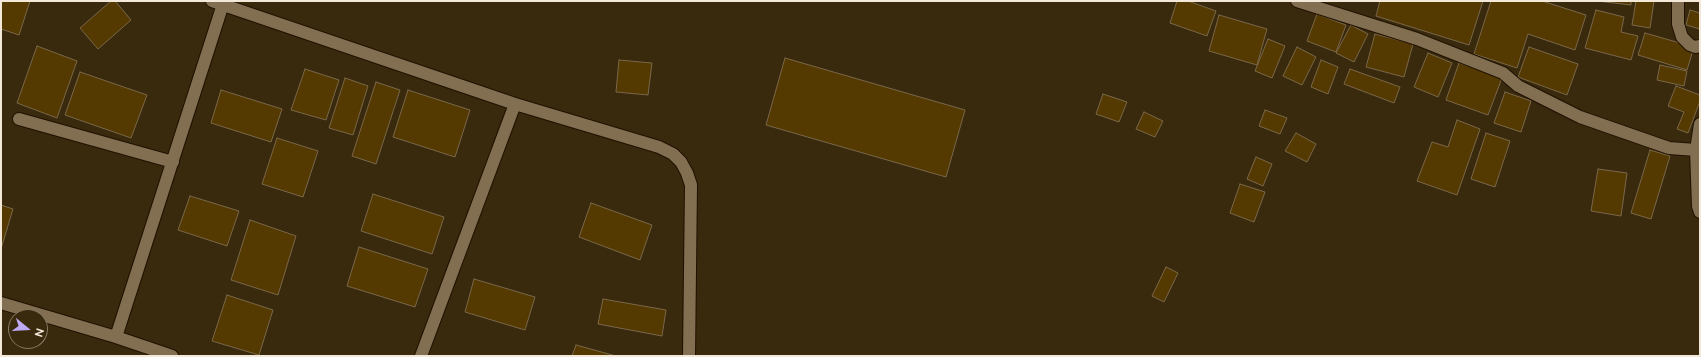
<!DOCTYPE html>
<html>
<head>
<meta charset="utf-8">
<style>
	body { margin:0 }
	#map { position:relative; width:1701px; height:357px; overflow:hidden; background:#39290d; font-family:Raleway,sans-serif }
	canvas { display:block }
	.frame { position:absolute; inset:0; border:2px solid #f4e9d9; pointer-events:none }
	.north { position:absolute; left:8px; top:309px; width:40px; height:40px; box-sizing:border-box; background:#39290d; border:1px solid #84765f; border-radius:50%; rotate:108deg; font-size:11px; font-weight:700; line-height:16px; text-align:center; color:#f4e9d9 }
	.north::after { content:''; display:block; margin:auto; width:14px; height:18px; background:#bfa8f4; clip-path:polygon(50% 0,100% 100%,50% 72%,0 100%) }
</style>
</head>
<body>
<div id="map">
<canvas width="1701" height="357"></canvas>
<div class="frame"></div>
<div class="north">N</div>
</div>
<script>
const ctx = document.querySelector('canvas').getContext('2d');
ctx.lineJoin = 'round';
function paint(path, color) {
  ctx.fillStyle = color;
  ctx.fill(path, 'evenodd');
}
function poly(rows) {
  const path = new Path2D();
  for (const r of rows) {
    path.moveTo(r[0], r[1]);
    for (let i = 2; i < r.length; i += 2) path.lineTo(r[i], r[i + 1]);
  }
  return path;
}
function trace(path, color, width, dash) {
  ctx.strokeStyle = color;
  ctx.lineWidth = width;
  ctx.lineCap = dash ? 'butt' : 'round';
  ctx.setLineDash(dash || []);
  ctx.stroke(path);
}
const building = poly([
	[1,1,30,1,19,35,1,29,1,1],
	[111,1,115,1,131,20,98,49,80,28,111,1],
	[1177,1,1188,1,1216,11,1207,36,1170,23,1177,1],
	[1380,1,1483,1,1469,45,1376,16,1380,1],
	[1491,1,1542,1,1586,15,1575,50,1528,34,1517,68,1474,54,1491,1],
	[1597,1,1631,1,1631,5,1597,1],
	[1636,1,1654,1,1650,28,1632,25,1636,1],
	[1596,10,1624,17,1621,32,1638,36,1631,60,1585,48,1596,10],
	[1690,10,1700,13,1700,29,1686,25,1690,10],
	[1317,14,1346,25,1336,52,1307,41,1317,14],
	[1219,15,1267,29,1257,65,1209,51,1219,15],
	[1351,25,1368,34,1354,62,1336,53,1351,25],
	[1645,33,1694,47,1687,70,1638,55,1645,33],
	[1375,34,1413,44,1404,77,1366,67,1375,34],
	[1268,39,1285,46,1272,78,1255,71,1268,39],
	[37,46,77,61,57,118,17,103,37,46],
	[1297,47,1316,57,1302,85,1283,76,1297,47],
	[1529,47,1578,64,1567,95,1518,77,1529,47],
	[1428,53,1452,63,1438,97,1414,87,1428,53],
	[785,58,965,110,946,177,766,125,785,58],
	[619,60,652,63,648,95,616,92,619,60],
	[1321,60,1338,67,1328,94,1311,87,1321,60],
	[1459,63,1502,78,1488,115,1446,100,1459,63],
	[1660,65,1687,71,1684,86,1657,80,1660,65],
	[305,69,339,80,326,120,291,110,305,69],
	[1350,69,1400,87,1394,103,1344,84,1350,69],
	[80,72,147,95,131,138,65,115,80,72],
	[345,78,368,86,353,135,329,128,345,78],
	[376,82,400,90,376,164,352,156,376,82],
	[1676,86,1700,95,1700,101,1688,133,1677,129,1684,112,1668,106,1676,86],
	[221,90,282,109,271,142,211,123,221,90],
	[408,90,470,110,455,157,393,137,408,90],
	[1505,92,1531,101,1521,132,1494,123,1505,92],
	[1103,94,1127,102,1119,122,1096,114,1103,94],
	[1265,110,1287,118,1280,134,1259,126,1265,110],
	[1144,112,1163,121,1155,137,1136,129,1144,112],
	[1457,120,1480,129,1457,195,1417,181,1432,142,1448,147,1457,120],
	[1296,133,1316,144,1307,162,1285,151,1296,133],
	[1486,133,1510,141,1495,187,1471,179,1486,133],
	[277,138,318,151,303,197,262,184,277,138],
	[1650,150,1670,156,1651,219,1631,213,1650,150],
	[1256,157,1272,164,1263,186,1247,179,1256,157],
	[1598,169,1627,173,1621,216,1591,211,1598,169],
	[1240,184,1265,192,1254,222,1230,213,1240,184],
	[373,194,444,217,432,254,361,231,373,194],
	[190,196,239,211,227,246,178,230,190,196],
	[591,203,652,225,640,260,579,237,591,203],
	[1,205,13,209,1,249,1,205],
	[250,220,296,236,278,295,231,280,250,220],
	[359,247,428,269,415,307,347,286,359,247],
	[1166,267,1178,273,1164,302,1152,296,1166,267],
	[474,279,535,297,525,330,465,312,474,279],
	[227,295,273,310,259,355,212,341,227,295],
	[603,299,666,310,662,336,598,324,603,299],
	[576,345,616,356,572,356,576,345]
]);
const minor = poly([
	[212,1,515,104,659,147,673,154,681,162,687,173,691,185,689,356],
	[1297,1,1417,39,1503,73,1518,86,1580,117,1669,148,1696,150],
	[1678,1,1678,24,1682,37,1690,45,1695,47,1700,46],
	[19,119,173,162],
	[1700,124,1696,150,1698,206,1700,212],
	[1,303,116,337,172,356],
	[116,337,224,1],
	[421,356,515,104]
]);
paint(building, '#543900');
trace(building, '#7a684b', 1);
trace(minor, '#201100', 14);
trace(minor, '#826f52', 12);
</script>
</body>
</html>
